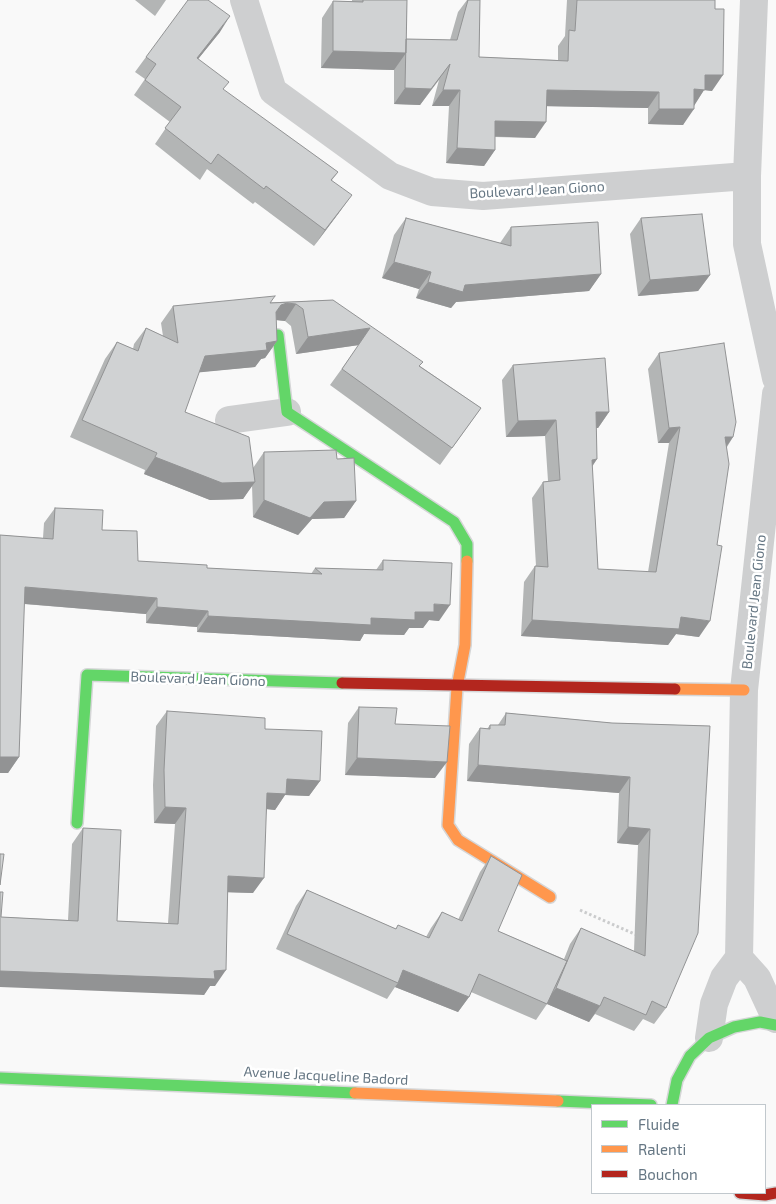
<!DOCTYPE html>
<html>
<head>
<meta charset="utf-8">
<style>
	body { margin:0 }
	#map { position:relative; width:776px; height:1204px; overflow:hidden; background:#f9f9f9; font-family:"Exo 2",sans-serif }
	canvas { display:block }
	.legend { position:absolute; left:591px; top:1104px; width:175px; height:90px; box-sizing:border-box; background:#fff; border:1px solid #c1c8cd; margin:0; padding:6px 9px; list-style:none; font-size:15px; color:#657683 }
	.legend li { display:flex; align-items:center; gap:10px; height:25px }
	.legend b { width:25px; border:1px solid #c1c8cd }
</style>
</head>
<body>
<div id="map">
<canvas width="776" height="1204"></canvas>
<ul class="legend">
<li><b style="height:6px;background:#63d668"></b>Fluide</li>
<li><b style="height:6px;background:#ff974d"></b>Ralenti</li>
<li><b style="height:6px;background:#b3261e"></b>Bouchon</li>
</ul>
</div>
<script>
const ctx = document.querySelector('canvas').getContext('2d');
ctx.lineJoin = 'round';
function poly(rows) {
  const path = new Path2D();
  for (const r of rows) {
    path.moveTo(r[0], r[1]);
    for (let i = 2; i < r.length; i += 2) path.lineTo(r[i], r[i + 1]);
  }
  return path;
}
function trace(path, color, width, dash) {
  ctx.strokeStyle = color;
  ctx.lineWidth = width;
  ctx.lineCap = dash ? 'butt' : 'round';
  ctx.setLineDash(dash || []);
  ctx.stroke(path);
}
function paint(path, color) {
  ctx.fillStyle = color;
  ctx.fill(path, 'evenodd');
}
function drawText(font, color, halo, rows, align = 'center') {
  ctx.font = font + ' "Exo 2",sans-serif';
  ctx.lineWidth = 5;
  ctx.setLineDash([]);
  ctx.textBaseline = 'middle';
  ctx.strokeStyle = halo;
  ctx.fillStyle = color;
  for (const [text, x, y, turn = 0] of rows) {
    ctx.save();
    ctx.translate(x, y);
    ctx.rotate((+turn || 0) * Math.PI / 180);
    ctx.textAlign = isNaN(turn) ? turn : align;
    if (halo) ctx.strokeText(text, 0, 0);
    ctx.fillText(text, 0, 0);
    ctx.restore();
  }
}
const path = poly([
	[580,910,639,936]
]);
const street = poly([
	[244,0,273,91,390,176,432,192,483,196,747,176],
	[754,0,747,176,747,244,776,378],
	[229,420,287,412],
	[739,958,757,978,776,1019],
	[709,1038,714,1004,724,978,739,958,744,690,776,394]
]);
const fast = poly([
	[278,335,287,412,454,522,467,544,467,561],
	[77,823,87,675,342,683],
	[0,1078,355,1093],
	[558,1101,651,1105],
	[672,1105,677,1080,690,1056,709,1038,734,1027,760,1022,776,1025]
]);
const slow = poly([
	[467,561,465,645,457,687,448,825,458,840,550,897],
	[675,689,744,690],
	[355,1093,558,1101]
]);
const jam = poly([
	[342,683,675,689],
	[740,1193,765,1195,776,1193]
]);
const wall = poly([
	[135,0,166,0,155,16],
	[352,0,407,0,406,39,450,40,458,12,467,0,480,0,479,57,558,60,558,46,565,36,567,0,715,0,712,91,704,90,694,105,683,125,648,124,648,108,547,106,535,138,495,137,495,150,484,166,446,163,449,106,432,106,439,80,420,105,394,104,394,70,321,68,322,18,333,1,352,1],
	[220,32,198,59,223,90,338,172,332,180,341,210,314,246,255,202,253,204,207,169,200,180,155,144,170,122,134,95,145,79,135,72,146,57],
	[406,218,500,243,511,227,601,274,589,291,456,302,451,308,416,298,419,289,382,278,394,235],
	[641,218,710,275,698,291,638,296,630,234],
	[333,300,420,366,481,408,440,465,330,385,359,345,296,354,291,326,285,321,276,320,277,341,265,358,261,359,255,367,199,372,185,412,253,468,264,452,337,459,356,501,344,518,312,519,298,535,253,517,252,485,243,499,210,500,144,474,145,470,70,437,105,359,117,342,133,349,134,344,146,328,163,336,161,323,173,306],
	[659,353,733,437,727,447,699,637,676,634,668,645,521,636,524,582,535,566,536,566,532,498,543,482,548,481,545,436,506,437,502,380,513,365,609,412,598,428,596,428,597,459,592,467,598,569,648,572,669,443,658,443,648,369],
	[55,508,102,530,138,561,207,568,311,574,315,568,376,570,383,560,439,621,429,620,423,628,409,628,404,635,364,634,360,641,197,632,197,627,146,623,146,614,24,604,19,757,8,773,0,773,0,535,43,538,44,523],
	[359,707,395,724,435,778,345,775,348,723],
	[167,711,265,729,320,781,309,796,285,795,275,810,267,809,253,893,228,892,215,986,210,986,204,995,1,917,68,920,72,844,83,828,117,921,168,923,175,824,154,823,153,785,156,726],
	[506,713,612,723,710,726,666,1008,654,1024,643,1019,634,1031,595,1014,589,1022,547,1004,536,1020,471,992,469,997,458,1012,395,987,387,999,276,949,296,906,307,890,396,929,398,925,426,937,431,928,442,912,458,920,480,872,491,856,498,931,564,959,570,944,581,928,634,951,638,845,617,843,619,793,467,781,469,744,480,728,487,729,490,725,498,725]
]);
const shadedWall = poly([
	[230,16,220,32,186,74,197,58],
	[333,51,406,53,394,70,321,68],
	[450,64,420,105,394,104,405,88],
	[705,75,723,75,712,91,704,90,694,106,683,105],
	[443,90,460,90,449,106,432,106],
	[547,90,659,92,648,108,536,106],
	[659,109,694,109,683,125,648,124],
	[495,121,546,122,535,138,484,136],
	[457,148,495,150,484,166,446,163],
	[352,195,341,210,314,246,325,230],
	[394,262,431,272,419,289,382,278],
	[601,274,589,291,456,302,451,308,416,298,428,282,465,285],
	[710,275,698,291,638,296,650,280],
	[287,303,296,304,285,321,276,320,276,312,281,305],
	[370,328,359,345,296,354,308,337],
	[277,341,265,358,261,359,255,367,193,373,205,356],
	[596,412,609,412,598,428,585,428],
	[556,420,545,436,506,437,518,421],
	[680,427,669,443,658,443,669,428],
	[725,437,733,437,722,453],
	[155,457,255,482,243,499,210,500,144,474],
	[597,459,586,475,592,460],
	[264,500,324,502,356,501,344,518,312,519,298,535,253,517],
	[25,587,157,598,146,614,14,603],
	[434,604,450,605,439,621,429,620,423,628,409,628,404,635,364,634,360,641,197,632,208,616,371,618,415,612],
	[157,607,208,611,197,627,146,623],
	[681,617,710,621,699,637,676,634,668,645,521,636,532,620],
	[0,757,19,757,8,773,0,773],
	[357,758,447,762,435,778,345,775],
	[478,765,630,777,619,793,467,781],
	[287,779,320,781,309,796,285,795,275,810,256,808,267,793],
	[165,807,186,808,175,824,154,823],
	[628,827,650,829,638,845,617,843],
	[228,876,264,878,253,893,217,892],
	[226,970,215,986,210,986,204,995,0,987,0,971],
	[403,970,469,997,458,1012,395,987,398,983],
	[556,988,600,1006,589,1022,547,1004,545,1003]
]);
const building = poly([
	[188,0,208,0,230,16,197,58,229,82,223,89,338,172,331,180,352,195,325,230,266,186,264,189,218,154,211,164,165,128,181,107,145,80,156,64,146,57,188,0],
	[363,0,407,0,406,53,333,51,333,1,363,2,363,0],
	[468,0,480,0,479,57,568,61,569,30,575,31,577,0,715,0,715,9,724,9,723,75,705,75,705,90,694,89,694,109,659,109,659,92,547,90,546,122,495,121,495,150,457,148,460,90,443,90,450,64,431,89,405,88,406,39,457,40,468,0],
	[702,214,710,275,650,280,641,218,702,214],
	[406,218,511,246,511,227,598,222,601,274,465,285,463,292,428,282,431,272,394,262,406,218],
	[275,296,270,303,333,300,423,362,419,366,481,408,452,448,342,369,370,328,308,337,303,309,296,304,287,303,281,305,276,312,277,341,266,343,267,350,205,356,185,412,249,437,255,482,222,483,155,457,157,453,82,420,117,342,138,351,146,328,178,343,173,306,275,296],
	[724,343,736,422,733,437,725,437,729,464,717,545,722,546,710,621,681,617,679,629,532,620,535,566,548,567,543,482,560,480,556,420,518,421,513,365,605,358,609,412,596,412,597,459,592,460,598,569,656,572,680,427,669,428,659,353,724,343],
	[336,450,337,459,354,458,356,501,324,502,310,518,264,500,264,452,336,450],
	[55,508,103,510,102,530,137,531,138,561,207,565,207,568,322,574,315,568,383,570,383,560,452,563,450,605,434,604,434,612,415,612,415,620,371,618,371,625,208,616,208,611,157,607,157,598,25,587,19,757,0,757,0,535,53,539,55,508],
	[359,707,397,708,395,724,450,726,447,762,357,758,359,707],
	[167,711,265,718,265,729,322,731,320,781,287,779,286,794,267,793,264,878,228,876,226,970,214,971,215,979,0,971,0,892,3,892,1,917,78,921,83,828,121,830,117,921,178,924,186,808,165,807,164,770,167,711],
	[506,713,612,723,710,726,698,933,666,1008,652,1001,646,1015,604,997,600,1006,556,988,581,928,645,956,650,829,628,827,630,777,478,765,480,728,490,729,490,725,505,725,506,713],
	[0,854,4,854,0,885,0,854],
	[491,856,522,875,498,931,567,961,547,1004,479,974,469,997,403,970,398,983,287,934,307,890,396,929,398,925,429,938,442,912,462,921,491,856]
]);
const streetNames = [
	["Boulevard Jean Giono",537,190,-3],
	["Boulevard Jean Giono",754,602,-84],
	["Boulevard Jean Giono",198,679,2],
	["Avenue Jacqueline Badord",326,1076,3]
];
trace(fast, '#d5d6d7', 14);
trace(slow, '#d5d6d7', 14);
trace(jam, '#d5d6d7', 14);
trace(path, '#cbcccd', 3, [2.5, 2.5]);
trace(street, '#cecfd0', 28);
trace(fast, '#63d668', 11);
trace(slow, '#ff974d', 11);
trace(jam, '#b3261e', 11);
paint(wall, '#b3b5b5');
paint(shadedWall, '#929394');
paint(building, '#d0d2d3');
trace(building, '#929394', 1);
drawText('14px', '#657683', '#fff', streetNames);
</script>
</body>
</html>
